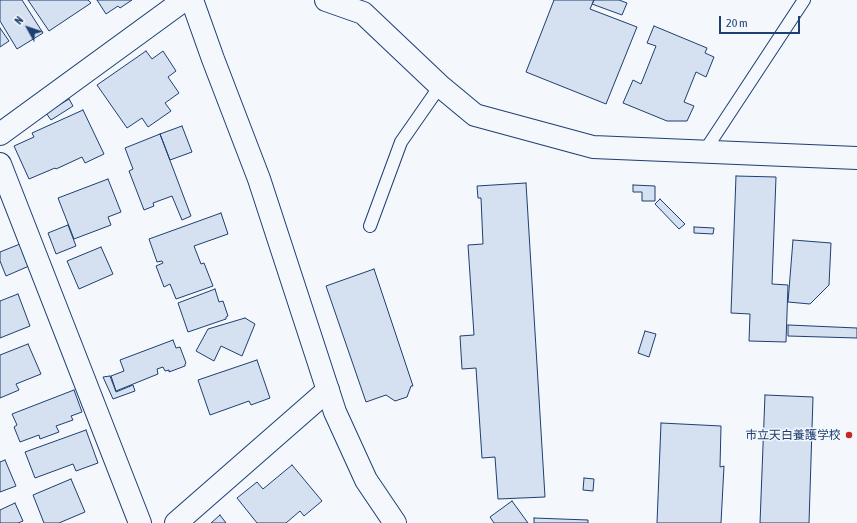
<!DOCTYPE html>
<html>
<head>
<meta charset="utf-8">
<style>
	body { margin:0 }
	#map { position:relative; width:857px; height:523px; overflow:hidden; background:#f4f7fb; font-family:"Asap Condensed",sans-serif }
	canvas { display:block }
	.north { position:absolute; left:8px; top:8px; width:40px; height:40px; -webkit-text-stroke:3px #f4f7fb; paint-order:stroke; rotate:310deg; font-size:11px; font-weight:700; line-height:16px; text-align:center; color:#1d3f73 }
	.north::after { content:''; display:block; margin:auto; width:14px; height:18px; background:#1d3f73; clip-path:polygon(50% 0,100% 100%,50% 72%,0 100%) }
	.scale { position:absolute; left:719px; top:16px; width:81px; height:18px; box-sizing:border-box; border:2px solid #1d3f73; border-top:0; padding-left:5px; font-size:12px; line-height:14px; white-space:nowrap; color:#1d3f73; -webkit-text-stroke:3px #f4f7fb; paint-order:stroke }
</style>
</head>
<body>
<div id="map">
<canvas width="857" height="523"></canvas>
<div class="north">N</div>
<div class="scale">20 m</div>
</div>
<script>
const ctx = document.querySelector('canvas').getContext('2d');
ctx.lineJoin = 'round';
function paint(path, color) {
  ctx.fillStyle = color;
  ctx.fill(path, 'evenodd');
}
function poly(rows) {
  const path = new Path2D();
  for (const r of rows) {
    path.moveTo(r[0], r[1]);
    for (let i = 2; i < r.length; i += 2) path.lineTo(r[i], r[i + 1]);
  }
  return path;
}
function trace(path, color, width, dash) {
  ctx.strokeStyle = color;
  ctx.lineWidth = width;
  ctx.lineCap = dash ? 'butt' : 'round';
  ctx.setLineDash(dash || []);
  ctx.stroke(path);
}
function drawText(font, color, halo, rows, align = 'center') {
  ctx.font = font + ' "Asap Condensed","Noto Sans JP",sans-serif';
  ctx.lineWidth = 3;
  ctx.setLineDash([]);
  ctx.textBaseline = 'middle';
  ctx.strokeStyle = halo;
  ctx.fillStyle = color;
  for (const [text, x, y, turn = 0] of rows) {
    ctx.save();
    ctx.translate(x, y);
    ctx.rotate((+turn || 0) * Math.PI / 180);
    ctx.textAlign = isNaN(turn) ? turn : align;
    if (halo) ctx.strokeText(text, 0, 0);
    ctx.fillText(text, 0, 0);
    ctx.restore();
  }
}
const building = poly([
	[0,0,22,0,43,33,17,49,0,21,0,0],
	[28,0,88,0,91,3,49,31,28,0],
	[97,0,132,0,120,8,118,6,106,14,97,0],
	[554,0,594,0,590,9,637,27,606,104,526,72,554,0],
	[594,0,619,0,627,3,622,15,592,4,594,0],
	[654,26,707,48,705,53,714,57,706,77,696,72,684,102,694,106,687,121,667,121,623,103,633,80,641,84,656,46,647,43,654,26],
	[0,28,9,41,0,47,0,28],
	[146,51,152,59,163,51,176,71,168,77,179,93,165,103,171,111,148,127,142,118,127,128,97,85,146,51],
	[69,99,73,106,51,120,46,113,69,99],
	[83,110,104,154,85,163,82,157,56,169,55,168,29,179,14,146,34,137,32,133,83,110],
	[182,126,192,152,170,160,160,134,182,126],
	[160,134,191,216,182,220,172,196,153,203,154,206,144,210,129,171,133,169,125,148,160,134],
	[736,176,776,177,772,284,788,285,786,342,749,341,750,314,731,313,736,176],
	[108,179,121,212,108,217,111,225,74,239,58,198,108,179],
	[526,183,545,497,498,499,495,457,482,458,476,368,462,369,460,336,474,335,468,245,483,244,481,198,478,198,477,186,526,183],
	[633,185,655,186,655,201,642,201,642,192,633,192,633,185],
	[660,199,685,224,679,229,655,204,660,199],
	[221,213,228,234,194,246,201,264,204,263,213,286,176,299,170,284,164,287,156,266,163,263,162,261,157,262,149,239,221,213],
	[68,225,76,246,56,254,48,233,68,225],
	[694,227,714,228,713,234,694,233,694,227],
	[793,240,831,243,829,285,810,304,788,302,793,240],
	[20,244,29,266,6,276,0,261,0,252,20,244],
	[101,247,113,274,79,289,67,261,101,247],
	[374,269,413,386,411,386,407,397,395,401,386,395,366,402,326,286,374,269],
	[215,289,219,302,223,301,228,316,226,317,226,319,188,332,178,303,215,289],
	[18,294,30,326,0,338,0,301,18,294],
	[245,318,255,324,242,356,221,346,214,361,196,351,208,329,245,318],
	[788,325,857,328,857,338,788,336,788,325],
	[645,331,656,334,649,357,638,353,645,331],
	[173,340,176,348,180,347,186,363,185,364,185,366,169,372,169,370,165,371,163,367,157,369,158,374,116,391,111,376,124,371,120,360,173,340],
	[28,344,41,374,16,384,19,390,0,398,0,355,28,344],
	[257,360,270,398,251,405,249,401,210,415,198,380,257,360],
	[110,376,116,392,133,385,135,391,113,399,103,377,110,376],
	[74,390,82,412,71,416,73,420,56,426,59,432,40,439,39,435,20,442,14,427,17,425,12,414,74,390],
	[765,395,813,397,809,523,760,523,765,395],
	[661,423,721,426,720,467,724,466,721,523,657,523,661,423],
	[86,430,98,463,76,471,73,464,35,478,25,452,86,430],
	[5,460,16,486,0,492,0,462,5,460],
	[292,465,322,501,304,516,300,511,286,523,257,523,237,498,257,482,263,489,292,465],
	[584,478,594,479,593,491,583,490,584,478],
	[71,479,85,512,59,523,44,523,33,495,71,479],
	[512,501,528,523,494,523,490,517,512,501],
	[15,503,23,521,18,523,0,523,0,510,15,503],
	[220,515,226,523,211,523,220,515],
	[534,518,588,520,588,523,534,523,534,518]
]);
const service = poly([
	[704,152,804,0],
	[370,226,401,142,440,86]
]);
const minor = poly([
	[326,0,363,13,440,86,475,115,593,147,857,158],
	[0,134,184,0],
	[0,164,140,523],
	[176,523,328,390]
]);
const tertiary = poly([
	[192,0,213,59,259,179,335,412,366,480,395,523]
]);
const markers = [
	[849,435,4,"#c62828"]
];
const poiNames = [
	["市立天白養護学校",841,435]
];
paint(building, '#d5e0f0');
trace(building, '#1d3f73', 1);
trace(service, '#1d3f73', 14);
trace(minor, '#1d3f73', 24);
trace(tertiary, '#1d3f73', 24);
trace(service, '#f4f7fb', 12);
trace(minor, '#f4f7fb', 22);
trace(tertiary, '#f4f7fb', 22);
for (const [x, y, r, color] of markers) {
  const dot = new Path2D();
  dot.arc(x, y, r, 0, 2 * Math.PI);
  ctx.fillStyle = color;
  ctx.fill(dot);
  trace(dot, '#f4f7fb', 1.5);
}
drawText('12px', '#1d3f73', '#f4f7fb', poiNames, 'right');
</script>
</body>
</html>
